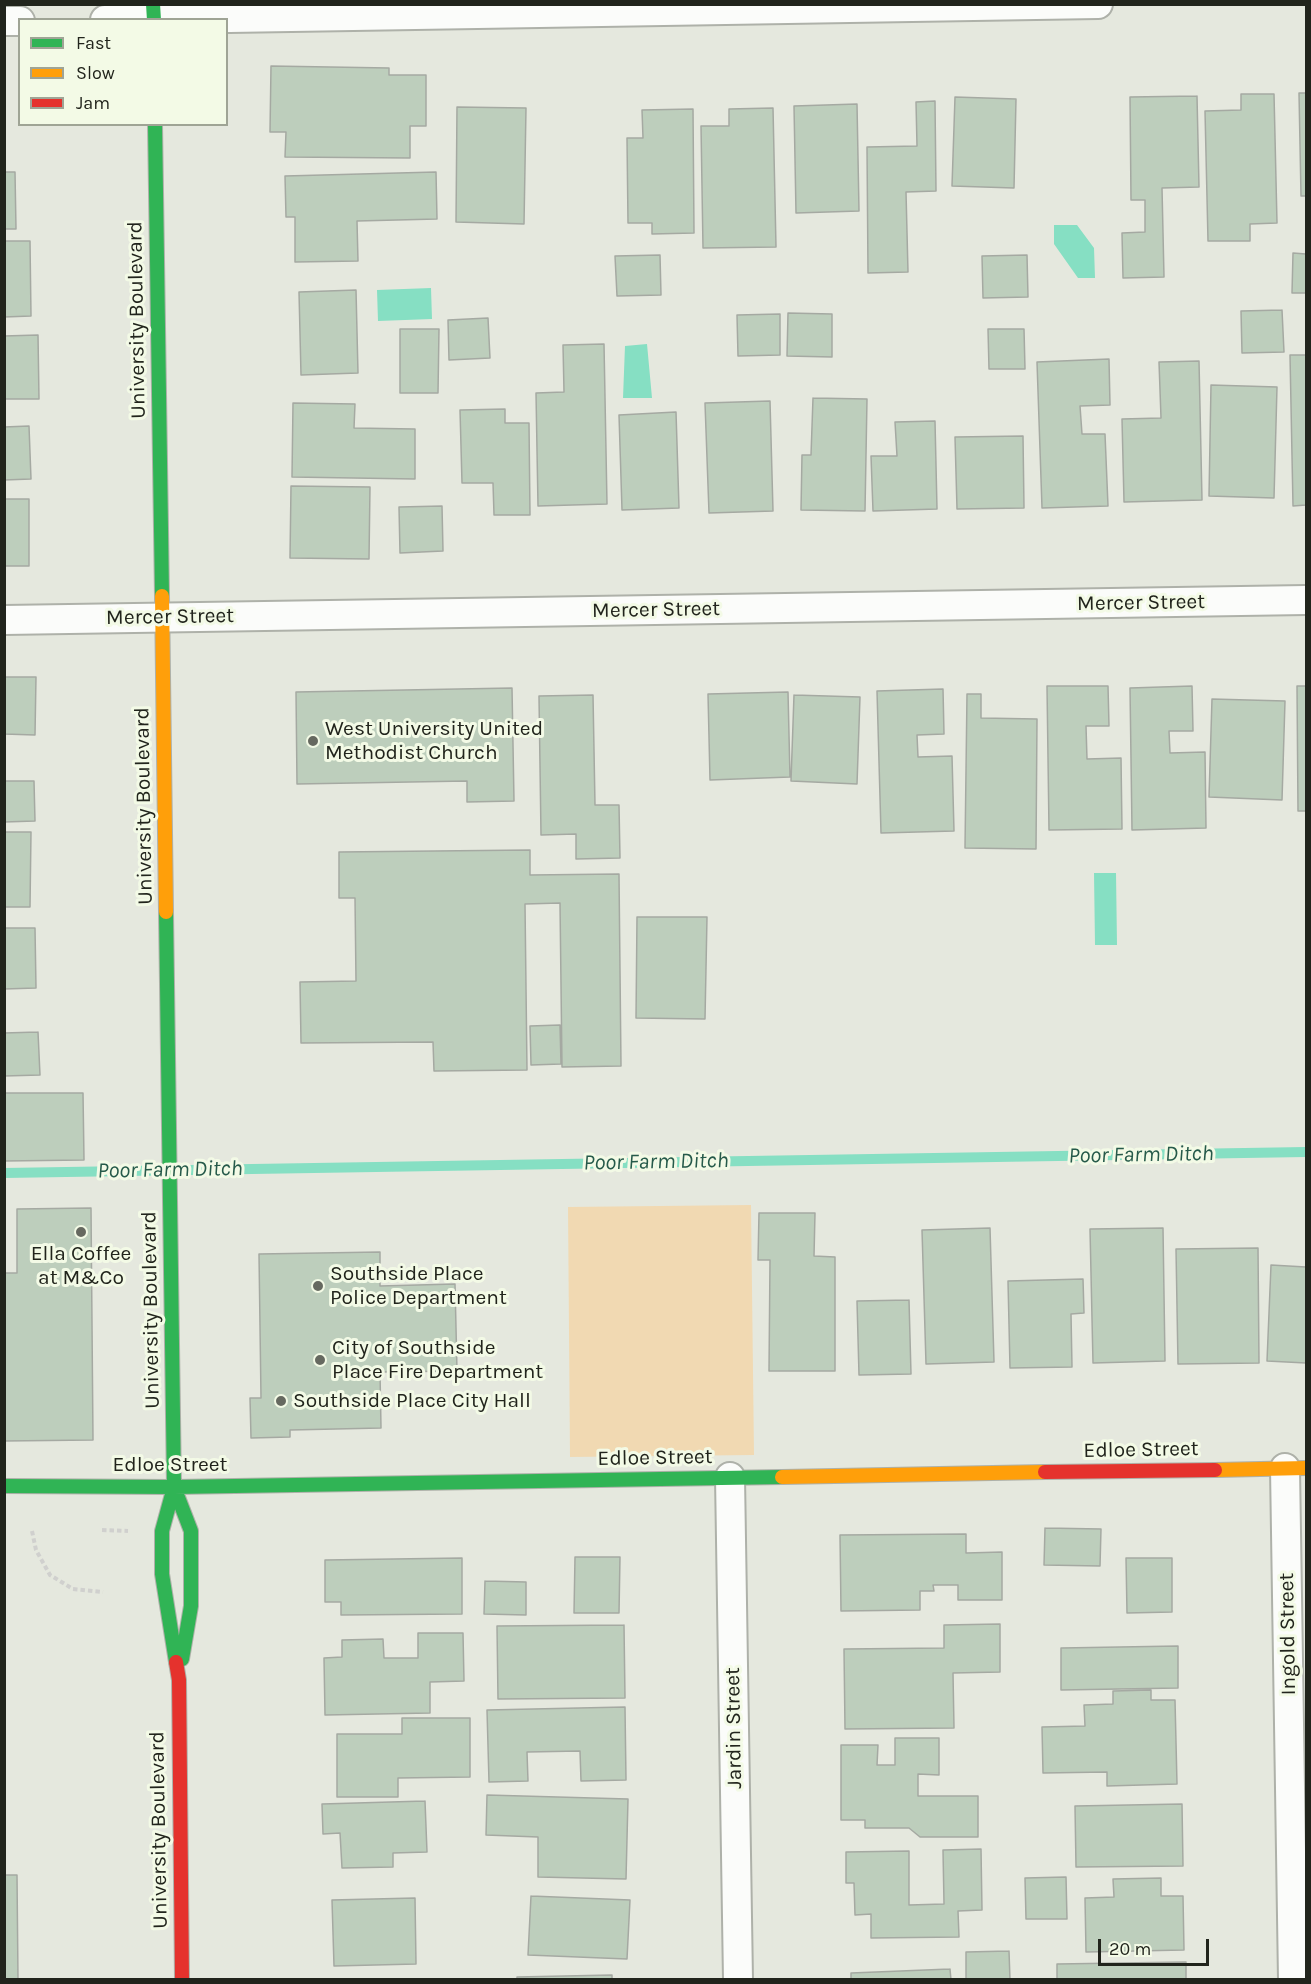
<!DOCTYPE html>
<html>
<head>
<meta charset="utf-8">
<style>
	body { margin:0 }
	#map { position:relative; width:1311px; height:1984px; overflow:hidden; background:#e5e8de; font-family:Karla,sans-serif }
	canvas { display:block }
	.frame { position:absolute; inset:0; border:6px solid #21241c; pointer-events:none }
	.legend { position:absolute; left:18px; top:18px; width:210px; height:108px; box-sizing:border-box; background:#f3fae6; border:2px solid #9fa495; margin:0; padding:8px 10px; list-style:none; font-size:18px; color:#21241c }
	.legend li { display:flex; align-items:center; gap:12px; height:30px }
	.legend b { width:30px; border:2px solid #9fa495 }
	.scale { position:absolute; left:1098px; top:1939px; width:111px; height:27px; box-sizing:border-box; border:3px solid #21241c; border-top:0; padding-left:8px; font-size:18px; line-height:21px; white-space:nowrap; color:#21241c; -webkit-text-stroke:4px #f3fae6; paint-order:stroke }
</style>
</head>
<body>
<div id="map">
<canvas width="1311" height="1984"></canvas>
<div class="frame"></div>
<ul class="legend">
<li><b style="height:8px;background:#30b455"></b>Fast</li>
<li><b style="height:8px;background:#ff9f0a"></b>Slow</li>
<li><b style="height:8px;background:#e5322d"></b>Jam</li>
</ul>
<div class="scale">20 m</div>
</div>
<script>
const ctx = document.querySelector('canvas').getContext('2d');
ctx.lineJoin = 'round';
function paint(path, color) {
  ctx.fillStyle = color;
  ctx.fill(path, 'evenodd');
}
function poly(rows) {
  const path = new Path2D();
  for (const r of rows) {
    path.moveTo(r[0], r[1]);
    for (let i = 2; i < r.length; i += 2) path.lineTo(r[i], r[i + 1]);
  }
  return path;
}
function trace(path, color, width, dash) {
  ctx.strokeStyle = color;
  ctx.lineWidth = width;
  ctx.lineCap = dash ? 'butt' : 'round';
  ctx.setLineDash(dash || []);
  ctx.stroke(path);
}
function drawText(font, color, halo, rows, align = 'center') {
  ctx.font = font + ' Karla,sans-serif';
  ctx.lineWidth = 6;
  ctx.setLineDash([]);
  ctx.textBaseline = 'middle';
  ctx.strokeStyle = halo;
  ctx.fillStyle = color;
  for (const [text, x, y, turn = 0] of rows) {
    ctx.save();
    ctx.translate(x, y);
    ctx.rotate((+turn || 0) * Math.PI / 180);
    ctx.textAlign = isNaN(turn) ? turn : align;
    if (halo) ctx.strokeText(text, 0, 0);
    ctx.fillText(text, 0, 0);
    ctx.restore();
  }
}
const green = poly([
	[751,1205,754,1455,570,1457,568,1207]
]);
const water = poly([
	[1054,225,1077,225,1094,248,1095,278,1078,278,1054,244],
	[431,288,432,319,378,321,377,290],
	[647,344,652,398,623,398,625,346],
	[1094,873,1116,873,1117,945,1095,945]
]);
const stream = poly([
	[4,1173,1306,1152]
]);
const building = poly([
	[271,66,389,68,389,75,426,75,426,126,410,126,410,158,285,157,286,132,270,132,271,66],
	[1299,93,1306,93,1306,196,1301,196,1299,93],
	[1241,94,1274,94,1277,223,1250,224,1250,241,1208,241,1205,111,1241,110,1241,94],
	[1197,96,1199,187,1162,188,1164,277,1123,278,1122,233,1145,232,1145,200,1131,200,1130,97,1197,96],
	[955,97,1016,99,1014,188,952,186,955,97],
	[935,101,936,191,906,192,908,272,868,273,867,147,917,146,916,102,935,101],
	[857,104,859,211,796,213,794,106,857,104],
	[457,107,526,108,524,224,456,222,457,107],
	[773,108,776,247,703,248,701,126,729,126,729,109,773,108],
	[693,109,694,233,652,234,652,223,628,223,627,138,643,138,642,110,693,109],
	[4,172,15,172,16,229,4,229,4,172],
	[436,172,437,219,357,221,358,261,295,262,295,217,286,217,285,176,436,172],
	[4,241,30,241,31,316,4,317,4,241],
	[1293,253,1306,254,1306,293,1292,293,1293,253],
	[660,255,661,295,617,296,615,256,660,255],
	[1027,255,1028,297,983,298,982,256,1027,255],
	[356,290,358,373,301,375,299,292,356,290],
	[1282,310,1284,352,1242,353,1241,311,1282,310],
	[788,313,832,314,832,357,787,356,788,313],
	[780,314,780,355,738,356,737,315,780,314],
	[488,318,490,358,449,360,448,320,488,318],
	[400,329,439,329,438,393,400,393,400,329],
	[988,329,1024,329,1025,369,989,369,988,329],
	[38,335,39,399,4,399,4,336,38,335],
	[604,344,607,504,538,506,536,393,564,392,563,345,604,344],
	[1290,355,1306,355,1306,505,1293,506,1290,355],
	[1109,359,1110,405,1080,406,1082,434,1105,434,1108,506,1042,508,1037,362,1109,359],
	[1199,361,1202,500,1124,502,1122,419,1161,418,1159,362,1199,361],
	[1211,385,1277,387,1274,498,1209,496,1211,385],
	[813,398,867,399,865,511,801,510,802,455,811,455,813,398],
	[770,401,773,511,709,513,705,403,770,401],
	[293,403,355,404,354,428,415,429,415,479,292,477,293,403],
	[505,409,505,423,529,423,530,515,494,515,493,483,462,483,460,410,505,409],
	[676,412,679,508,622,510,619,415,676,412],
	[935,421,937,509,873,511,871,456,897,456,895,422,935,421],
	[29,426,31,479,4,480,4,427,29,426],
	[1023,436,1024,508,957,509,955,437,1023,436],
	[291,486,370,487,369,559,290,558,291,486],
	[4,499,29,499,29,566,4,566,4,499],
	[442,506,443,551,400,553,399,507,442,506],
	[4,677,36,677,35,735,4,734,4,677],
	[1047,686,1108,686,1109,726,1086,726,1087,759,1121,758,1122,829,1049,830,1047,686],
	[1192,686,1193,731,1169,731,1170,753,1205,752,1206,828,1132,830,1130,688,1192,686],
	[1297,686,1306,686,1306,811,1298,811,1297,686],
	[512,688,514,801,467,802,467,781,297,784,296,692,512,688],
	[943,689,944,734,917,735,918,757,952,756,954,831,881,833,877,691,943,689],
	[788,692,790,777,710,780,708,694,788,692],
	[967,694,981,694,981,718,1037,719,1036,849,965,848,967,694],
	[593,695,595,805,619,805,620,858,576,859,576,834,541,835,539,696,593,695],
	[794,695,860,697,857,784,791,781,794,695],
	[1212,699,1285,701,1282,800,1209,797,1212,699],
	[4,781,34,781,35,821,4,822,4,781],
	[4,832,31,832,30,907,4,907,4,832],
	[530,850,530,875,619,874,621,1066,562,1067,560,903,525,904,527,1070,434,1071,433,1042,301,1043,300,982,356,981,355,898,339,898,339,852,530,850],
	[637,917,707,917,705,1019,636,1018,637,917],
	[4,928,35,928,36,988,4,989,4,928],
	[560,1025,561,1064,531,1065,530,1026,560,1025],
	[38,1032,40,1075,4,1076,4,1033,38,1032],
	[4,1093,83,1093,84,1160,4,1161,4,1093],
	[91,1208,93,1440,4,1441,4,1273,17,1273,17,1209,91,1208],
	[759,1213,815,1213,814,1256,835,1257,835,1371,769,1371,770,1260,758,1260,759,1213],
	[990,1228,994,1362,926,1364,922,1230,990,1228],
	[1163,1228,1165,1361,1093,1363,1090,1229,1163,1228],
	[1258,1248,1259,1363,1178,1364,1176,1249,1258,1248],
	[380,1252,380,1286,455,1284,457,1371,380,1372,381,1428,290,1430,290,1437,251,1438,250,1398,261,1398,259,1254,380,1252],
	[1271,1265,1306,1267,1306,1363,1267,1361,1271,1265],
	[1083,1279,1084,1313,1071,1314,1072,1367,1010,1368,1008,1281,1083,1279],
	[909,1300,911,1374,859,1375,857,1301,909,1300],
	[1045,1528,1101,1529,1100,1566,1044,1565,1045,1528],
	[966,1534,966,1553,1002,1552,1002,1600,958,1600,958,1585,933,1585,934,1591,920,1591,920,1610,841,1611,840,1535,966,1534],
	[575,1557,620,1557,619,1613,574,1613,575,1557],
	[462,1558,462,1614,341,1615,341,1602,325,1602,325,1560,462,1558],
	[1126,1558,1172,1558,1172,1612,1127,1613,1126,1558],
	[485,1581,526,1582,526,1615,484,1614,485,1581],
	[1000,1624,1000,1672,953,1673,954,1728,845,1729,844,1649,944,1648,944,1625,1000,1624],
	[624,1625,625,1698,498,1699,497,1626,624,1625],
	[418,1633,463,1633,464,1681,430,1682,430,1713,325,1715,324,1658,342,1657,342,1640,383,1639,384,1658,418,1658,418,1633],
	[1178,1646,1178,1688,1061,1690,1061,1648,1178,1646],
	[1151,1690,1151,1700,1175,1700,1177,1784,1107,1786,1107,1772,1043,1773,1042,1727,1085,1726,1084,1705,1113,1704,1113,1691,1151,1690],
	[625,1707,626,1780,581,1781,580,1751,527,1752,528,1781,489,1782,487,1710,625,1707],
	[402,1718,470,1718,470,1777,398,1778,398,1797,337,1797,337,1734,402,1734,402,1718],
	[895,1738,939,1738,939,1775,918,1774,918,1796,978,1796,978,1837,920,1837,909,1828,865,1828,865,1820,841,1820,841,1745,878,1745,877,1765,895,1765,895,1738],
	[487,1795,628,1799,626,1879,538,1877,538,1837,486,1835,487,1795],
	[425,1801,427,1852,393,1853,393,1867,342,1868,340,1833,323,1834,322,1804,425,1801],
	[1182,1804,1183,1866,1076,1867,1075,1806,1182,1804],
	[981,1849,982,1910,958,1911,959,1937,871,1938,871,1914,855,1915,854,1883,846,1883,846,1852,909,1851,909,1905,944,1904,943,1850,981,1849],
	[4,1875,17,1875,18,1980,4,1980,4,1875],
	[1066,1877,1067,1919,1026,1919,1025,1878,1066,1877],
	[1161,1878,1161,1896,1183,1896,1184,1950,1086,1952,1085,1898,1114,1897,1113,1879,1161,1878],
	[531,1896,630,1900,627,1959,528,1955,531,1896],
	[415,1898,416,1964,334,1966,332,1900,415,1898],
	[1009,1951,1010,1980,966,1980,966,1952,1009,1951],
	[1186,1962,1186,1980,1057,1980,1057,1964,1186,1962],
	[950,1969,951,1980,851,1980,851,1973,950,1969],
	[612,1975,612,1980,517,1980,517,1977,612,1975]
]);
const path = poly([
	[102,1530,128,1531],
	[32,1531,36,1550,50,1575,73,1589,103,1592]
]);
const street = poly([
	[105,20,1098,4],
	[4,21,20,21],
	[4,620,1306,600],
	[1285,1468,1293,1980],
	[730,1477,738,1980]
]);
const fast = poly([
	[153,4,154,20],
	[155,124,162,596],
	[166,912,174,1487,162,1531,162,1574,176,1662],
	[4,1486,174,1487,782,1477],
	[174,1487,191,1531,191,1606,182,1659]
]);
const slow = poly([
	[162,596,166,912],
	[1215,1470,1306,1468],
	[782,1477,1045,1472]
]);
const jam = poly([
	[1045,1472,1215,1470],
	[176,1662,179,1680,182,1980]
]);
const markers = [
	[313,741,6,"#666960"],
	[81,1232,6,"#666960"],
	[318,1286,6,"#666960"],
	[320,1360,6,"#666960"],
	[281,1401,6,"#666960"]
];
const streetNames = [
	["University Boulevard",137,320,-91],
	["Mercer Street",1141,603,-1],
	["Mercer Street",656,610,-1],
	["Mercer Street",170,617,-1],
	["University Boulevard",144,806,-91],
	["University Boulevard",151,1310,-91],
	["Edloe Street",1141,1450,-1],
	["Edloe Street",655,1458,-1],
	["Edloe Street",170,1465],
	["Ingold Street",1288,1634,-91],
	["Jardin Street",734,1728,-91],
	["University Boulevard",159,1830,-91]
];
const poiNames = [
	["West University United",325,729],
	["Methodist Church",325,753],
	["Ella Coffee",81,1254,"center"],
	["at M&Co",81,1278,"center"],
	["Southside Place",330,1274],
	["Police Department",330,1298],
	["City of Southside",332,1348],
	["Place Fire Department",332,1372],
	["Southside Place City Hall",293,1401]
];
const waterNames = [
	["Poor Farm Ditch",1141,1155,-1],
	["Poor Farm Ditch",656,1162,-1],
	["Poor Farm Ditch",170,1170,-1]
];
paint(green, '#f1d9b2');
paint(water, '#86dfc3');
trace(stream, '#86dfc3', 10);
paint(building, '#bdcebc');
trace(building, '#a5a9a2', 1.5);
trace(street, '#aeb1a9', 32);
trace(fast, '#aeb1a9', 16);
trace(slow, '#aeb1a9', 16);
trace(jam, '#aeb1a9', 16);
trace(path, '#d0d0ce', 4, [4.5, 3]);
trace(street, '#fbfcfa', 28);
trace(fast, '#30b455', 14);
trace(slow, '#ff9f0a', 14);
trace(jam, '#e5322d', 14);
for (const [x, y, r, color] of markers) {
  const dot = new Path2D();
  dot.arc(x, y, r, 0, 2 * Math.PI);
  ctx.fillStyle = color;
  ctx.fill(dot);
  trace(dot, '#f3fae6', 2);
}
drawText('21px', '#21241c', '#f3fae6', streetNames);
drawText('21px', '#21241c', '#f3fae6', poiNames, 'left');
drawText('italic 22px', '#265a4a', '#f3fae6', waterNames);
</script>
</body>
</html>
